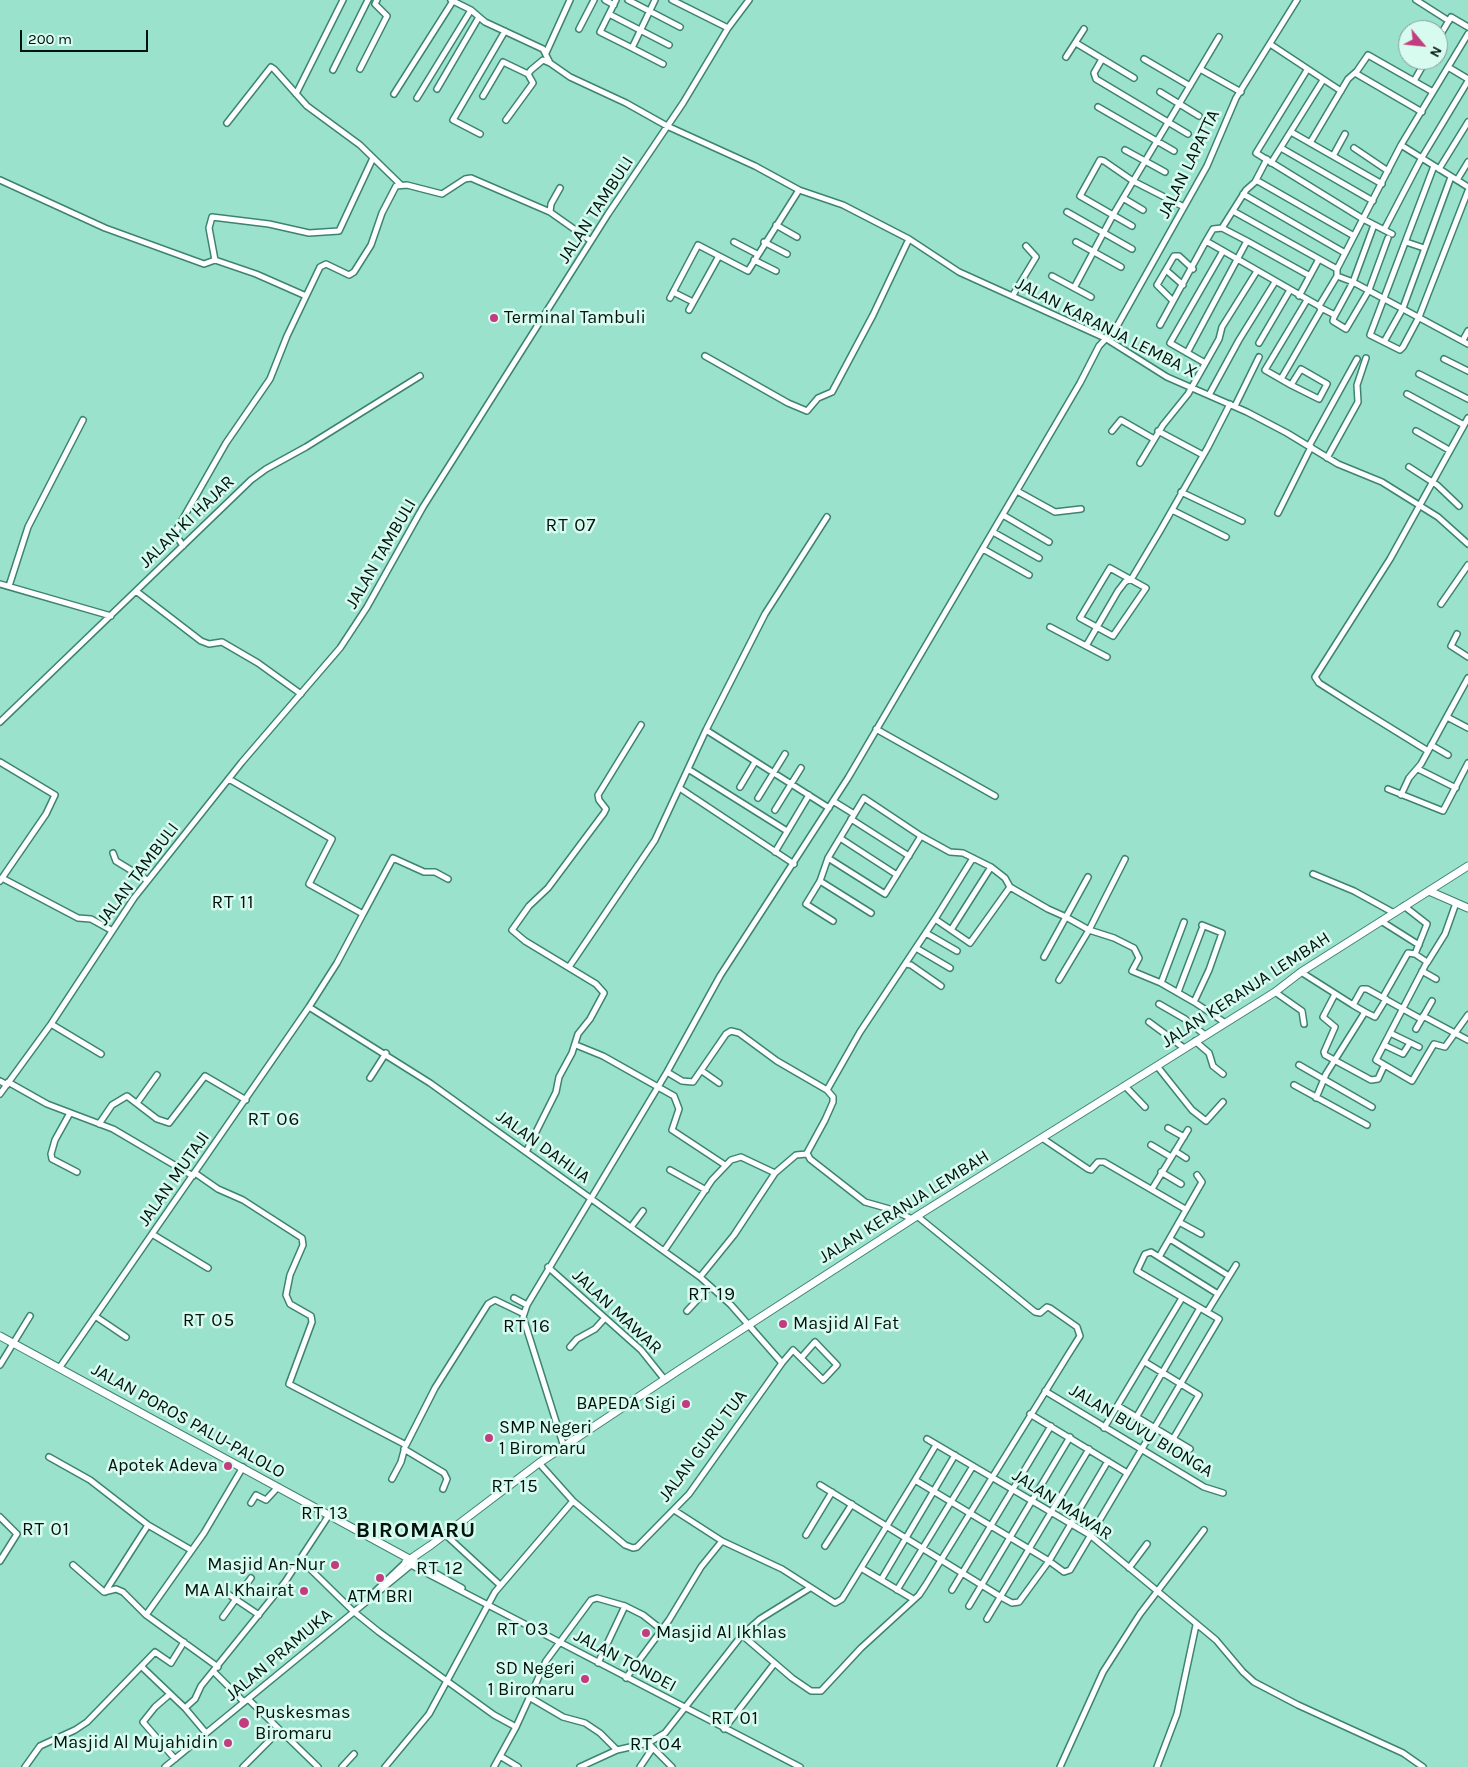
<!DOCTYPE html>
<html>
<head>
<meta charset="utf-8">
<style>
	body { margin:0 }
	#map { position:relative; width:1468px; height:1767px; overflow:hidden; background:#9be2cd; font-family:Karla,sans-serif }
	canvas { display:block }
	.north { position:absolute; left:1398px; top:20px; width:50px; height:50px; box-sizing:border-box; background:#d8fbef; border:1px solid #829e95; border-radius:50%; rotate:118deg; font-size:14px; font-weight:700; line-height:20px; text-align:center; color:#00130d }
	.north::after { content:''; display:block; margin:auto; width:18px; height:22px; background:#c23d7f; clip-path:polygon(50% 0,100% 100%,50% 72%,0 100%) }
	.scale { position:absolute; left:20px; top:30px; width:128px; height:22px; box-sizing:border-box; border:2px solid #00130d; border-top:0; padding-left:6px; font-size:15px; line-height:18px; white-space:nowrap; color:#00130d; -webkit-text-stroke:4px #d8fbef; paint-order:stroke }
</style>
</head>
<body>
<div id="map">
<canvas width="1468" height="1767"></canvas>
<div class="north">N</div>
<div class="scale">200 m</div>
</div>
<script>
const ctx = document.querySelector('canvas').getContext('2d');
ctx.lineJoin = 'round';
function poly(rows) {
  const path = new Path2D();
  for (const r of rows) {
    path.moveTo(r[0], r[1]);
    for (let i = 2; i < r.length; i += 2) path.lineTo(r[i], r[i + 1]);
  }
  return path;
}
function trace(path, color, width, dash) {
  ctx.strokeStyle = color;
  ctx.lineWidth = width;
  ctx.lineCap = dash ? 'butt' : 'round';
  ctx.setLineDash(dash || []);
  ctx.stroke(path);
}
function drawText(font, color, halo, rows, align = 'center') {
  ctx.font = font + ' Karla,sans-serif';
  ctx.lineWidth = 5;
  ctx.setLineDash([]);
  ctx.textBaseline = 'middle';
  ctx.strokeStyle = halo;
  ctx.fillStyle = color;
  for (const [text, x, y, turn = 0] of rows) {
    ctx.save();
    ctx.translate(x, y);
    ctx.rotate((+turn || 0) * Math.PI / 180);
    ctx.textAlign = isNaN(turn) ? turn : align;
    if (halo) ctx.strokeText(text, 0, 0);
    ctx.fillText(text, 0, 0);
    ctx.restore();
  }
}
const minor = poly([
	[451,0,471,10,485,22,543,49,550,63,570,77,626,103,667,126,755,166,799,190,843,205,909,239,959,272,1105,338,1167,377,1247,412,1287,433,1338,464,1382,482,1438,517,1468,544],
	[605,0,614,5],
	[616,0,600,32,632,48],
	[628,0,680,27],
	[655,0,632,48,663,64],
	[672,0,728,28],
	[1416,0,1449,21],
	[609,14,669,45],
	[579,29,594,0],
	[1438,39,1451,17,1468,27],
	[1076,43,1134,78],
	[1270,44,1341,91],
	[546,53,570,0],
	[1066,57,1084,29],
	[1102,59,1094,73,1096,79,1188,134],
	[1144,59,1190,86],
	[1448,67,1468,79],
	[360,69,387,16,375,4,377,0],
	[1200,69,1241,92],
	[333,70,368,0],
	[1307,70,1256,153,1363,219,1392,234],
	[1355,73,1422,112],
	[1414,81,1426,60],
	[437,89,479,17],
	[1160,92,1199,116],
	[296,94,343,0],
	[394,94,453,1],
	[483,96,503,62,528,74],
	[417,98,471,10],
	[1098,107,1174,151],
	[506,120,533,83,528,74,531,70,543,60,550,63],
	[227,123,271,67,274,69,307,106,360,145,401,185],
	[1291,132,1382,184],
	[480,134,453,120,505,31],
	[1310,143,1348,79,1357,71,1368,55,1433,92],
	[1401,145,1468,187],
	[1281,148,1373,201],
	[1354,148,1388,171],
	[1125,150,1165,172],
	[1333,156,1345,134],
	[1271,163,1323,80],
	[1434,166,1370,335,1400,350,1403,347,1419,317,1468,191],
	[1439,169,1468,122],
	[0,180,105,228,204,264,215,260,256,274,306,296],
	[1256,180,1354,236],
	[1457,180,1468,162],
	[1243,194,1345,253],
	[1123,198,1143,210],
	[1233,211,1337,269],
	[550,212,551,204,560,188],
	[1067,212,1132,249],
	[776,225,797,237],
	[1374,225,1353,282,1334,317,1333,321,1346,329,1369,290,1388,238],
	[1132,226,1080,196,1100,160,1104,161,1133,181,1184,207],
	[1222,228,1246,190,1255,182,1267,159],
	[1384,230,1421,159,1468,81],
	[1206,241,1213,229,1222,228,1247,241],
	[734,242,757,254],
	[764,242,787,254],
	[1076,242,1121,267],
	[1406,242,1424,248],
	[215,260,209,228,212,217,269,224,309,233,339,231,373,158],
	[754,260,776,271],
	[1166,270,1183,285],
	[1052,276,1091,297],
	[1337,276,1353,282,1468,344],
	[1074,288,1113,215,1219,37],
	[673,292,693,302],
	[1013,295,1036,257,1026,246],
	[1299,296,1319,259],
	[670,298,698,245,748,271,799,190],
	[1173,301,1157,285,1174,256,1179,256,1193,269],
	[1321,308,1335,315],
	[689,310,719,256],
	[1160,325,1206,241,1319,306],
	[1463,340,1468,331],
	[1384,342,1403,308,1451,177],
	[1259,343,1290,290],
	[1187,353,1247,241,1310,276],
	[705,356,788,403,807,411,818,398,832,392,873,315,909,239],
	[1444,359,1468,371],
	[1205,363,1170,343,1223,251],
	[1419,374,1468,399],
	[1281,379,1321,310,1319,306,1337,276,1337,269,1401,145,1468,34],
	[1291,385,1301,369,1327,384,1319,399,1291,385,1265,370,1307,300],
	[1407,394,1464,425],
	[1209,395,1239,340,1275,282],
	[1235,406,1259,357],
	[1112,431,1121,420,1154,439],
	[1158,431,1203,455],
	[1416,431,1449,450],
	[1309,446,1357,359],
	[1327,458,1358,402,1357,385,1366,358],
	[1140,463,1163,425,1188,394,1219,339,1222,327,1257,271],
	[1409,467,1437,485,1459,506],
	[1017,491,1055,512,1081,509],
	[1181,492,1242,521],
	[1172,510,1226,537],
	[1278,513,1311,447],
	[1003,515,1049,542],
	[993,532,1039,558],
	[183,546,176,535,177,529,226,443,270,379,287,336,320,267,326,264,349,275,354,272,371,245,382,213,396,186,407,185,442,194,465,179,471,178,550,212,591,241],
	[983,549,1029,575],
	[1110,568,1146,588,1113,636,1080,618,1110,568],
	[0,584,111,616],
	[9,586,28,527,83,420],
	[136,591,201,641,209,644,222,642,258,663,301,694],
	[1441,604,1468,565],
	[1050,627,1107,657],
	[1457,634,1451,646,1468,657],
	[1086,646,1118,591,1125,582,1132,578,1160,531,1208,447,1230,404],
	[1447,717,1468,728],
	[0,722,251,480,266,469,306,447,420,376],
	[876,729,995,796],
	[706,730,829,808],
	[1431,745,1448,755],
	[1428,751,1360,709,1319,683,1315,677,1390,559,1468,418],
	[0,762,55,795,46,814,0,881],
	[688,769,787,831],
	[1418,769,1456,788],
	[740,787,755,762],
	[681,789,794,864],
	[1388,789,1443,811,1468,763],
	[1401,795,1409,778,1421,764,1468,678],
	[758,798,785,754],
	[833,801,854,814],
	[775,810,801,768],
	[851,819,909,856],
	[921,836,950,852,963,853,991,867,1005,878,1010,887,1048,909,1066,917,1088,877],
	[840,838,897,875],
	[775,852,809,795],
	[113,853,116,861,147,880],
	[828,858,885,894,921,836,864,798,828,858,820,881,806,904,833,921],
	[1313,874,1354,891,1394,913],
	[2,878,78,918,91,919,111,930],
	[820,881,871,913],
	[1404,906,1427,924,1415,954],
	[363,914,393,858,424,872,435,872,448,879],
	[935,919,973,858],
	[1381,921,1419,945],
	[1184,922,1161,983,1194,1002,1224,1022],
	[951,930,991,867],
	[926,933,957,951],
	[916,948,950,968],
	[1044,957,1066,917,1089,930,1125,859],
	[1427,963,1445,934,1456,903],
	[906,964,911,965,941,986],
	[569,967,655,840,706,730,765,614,827,517],
	[1422,971,1436,979],
	[1301,972,1353,1005,1362,989,1367,989,1421,1019],
	[1059,980,1089,930,1114,938,1134,948,1139,958,1132,971,1161,983],
	[1178,992,1202,929],
	[1275,992,1302,1011,1304,1024],
	[1335,994,1323,1017,1335,1027,1324,1052,1325,1055,1371,1080,1378,1079,1384,1066],
	[1383,997,1408,953,1415,954,1427,962,1376,1060,1412,1081,1434,1044,1445,1047,1468,1015],
	[1194,1002,1209,970,1222,933,1202,925],
	[1159,1004,1185,1019,1205,1035],
	[1353,1005,1365,1012],
	[309,1007,430,1083,700,1277,731,1305,782,1363,689,1494,637,1547,633,1548,625,1545,573,1501,539,1463],
	[1423,1016,1468,1040],
	[1149,1022,1184,1048],
	[51,1024,101,1054],
	[1416,1029,1432,1001],
	[1390,1033,1419,1047],
	[1195,1041,1209,1053,1213,1066,1223,1074],
	[576,1045,603,1056,674,1096,679,1109,672,1130,725,1165],
	[1384,1045,1403,1054,1410,1043],
	[1299,1065,1372,1107],
	[1157,1066,1192,1110,1206,1121,1223,1102],
	[702,1071,719,1083],
	[667,1072,682,1081,693,1082,726,1034,731,1031,739,1033,777,1061,827,1090,833,1097,833,1102,825,1120,807,1153,810,1159,865,1202,893,1210,912,1219],
	[370,1078,386,1053],
	[0,1081,7,1085],
	[8,1082,47,1104,113,1129,193,1176],
	[1294,1085,1367,1125],
	[1125,1086,1145,1107],
	[827,1090,860,1032,935,919,970,943,1010,887],
	[0,1094,51,1024,134,898,242,762,340,648,367,607,423,507,466,439,608,214,683,103,728,28,749,0],
	[1316,1098,1326,1074,1365,1012,1375,1017,1386,999],
	[137,1103,157,1075],
	[70,1113,55,1140,51,1154,52,1159,77,1172],
	[99,1124,112,1105,127,1096,157,1119,169,1123,205,1076,246,1100],
	[1168,1128,1184,1137],
	[1042,1138,1088,1169,1091,1170,1098,1162,1104,1162,1185,1209],
	[1151,1145,1171,1157],
	[1175,1151,1186,1158],
	[526,1152,556,1092,559,1077,572,1053,578,1034,590,1019,604,993,596,984,525,941,512,930,529,906,548,888,604,813,606,809,599,800,598,795,641,725],
	[670,1170,706,1190],
	[1161,1172,1181,1184],
	[195,1173,218,1189,243,1200,302,1238,303,1245,290,1275,286,1295,290,1304,311,1316,312,1322,289,1384,406,1445,435,1388,488,1304,495,1300,522,1313],
	[1152,1189,1188,1130],
	[1179,1222,1201,1234],
	[631,1227,643,1211],
	[152,1234,208,1268],
	[1170,1239,1229,1276],
	[664,1251,712,1180,731,1160,741,1157,775,1173,796,1155,807,1154],
	[1159,1257,1202,1182,1197,1175],
	[548,1267,641,1350,665,1380],
	[700,1277,734,1235,775,1173],
	[514,1298,527,1305],
	[687,1311,710,1286],
	[1207,1312,1236,1265],
	[95,1316,126,1337],
	[570,1347,577,1339,595,1329,605,1318],
	[1145,1362,1199,1395,1173,1439],
	[782,1363,793,1350,823,1380,837,1365,815,1342,801,1358],
	[0,1365,30,1316],
	[60,1367,309,1007,337,963,363,914,309,884,332,839,229,779],
	[1045,1391,1204,1487,1223,1493],
	[1118,1406,1190,1449],
	[1030,1414,1127,1473],
	[1137,1416,1200,1308],
	[1104,1428,1182,1298],
	[927,1439,1090,1535,1216,1640,1243,1672,1254,1682,1298,1705,1403,1753,1423,1767],
	[564,1447,523,1317,527,1305,667,1072,720,976,848,778,1080,383,1099,346,1116,328,1207,166,1236,98,1297,0],
	[404,1449,444,1473,447,1479,443,1489],
	[49,1457,90,1480,148,1525,191,1550],
	[392,1479,401,1462,405,1447],
	[915,1480,936,1445],
	[820,1485,1001,1597,1012,1603,1019,1602,1049,1561,1064,1572,1070,1570,1219,1319,1137,1271,1145,1254,1151,1252,1218,1294],
	[251,1503,256,1495,266,1500,278,1487],
	[674,1510,722,1541,782,1569,835,1603,842,1599,861,1568],
	[0,1517,17,1534,0,1561],
	[806,1535,832,1492],
	[448,1537,500,1585],
	[825,1546,852,1504],
	[301,1560,353,1611,379,1632,494,1715,516,1727],
	[415,1562,462,1588],
	[73,1565,104,1592,116,1589,123,1592,146,1615,218,1667],
	[1129,1568,1147,1544],
	[881,1580,955,1455],
	[222,1590,259,1615],
	[897,1590,973,1466],
	[952,1590,1051,1426],
	[105,1592,148,1525],
	[913,1599,861,1568,915,1480,1049,1561,1108,1461],
	[363,1603,406,1562],
	[969,1606,1070,1437],
	[146,1615,204,1533,243,1467],
	[223,1617,251,1578],
	[987,1619,1089,1449],
	[742,1635,760,1619,810,1588],
	[598,1663,625,1606],
	[142,1667,185,1708],
	[214,1672,244,1702],
	[626,1678,669,1620,701,1567,722,1541],
	[170,1694,155,1707,143,1722,175,1759],
	[529,1697,563,1717,585,1723,600,1733,617,1750],
	[248,1699,318,1767],
	[724,1729,774,1664],
	[206,1733,185,1708,195,1699,201,1686,285,1582,329,1515],
	[648,1743,672,1767],
	[500,1756,518,1767],
	[25,1767,40,1746,75,1730,87,1722,155,1652,171,1663,184,1642],
	[165,1767,411,1565,800,1767],
	[243,1767,279,1731],
	[342,1767,354,1754],
	[385,1767,429,1714,495,1592,573,1501],
	[494,1767,516,1727,546,1661,591,1600,597,1598,625,1606,643,1615,662,1630],
	[580,1767,617,1750,648,1743,665,1733,742,1635,792,1678,811,1691,821,1691,861,1648,919,1595,925,1586,1068,1355,1080,1336,1077,1327,1050,1308,1047,1307,1040,1313,1035,1312,917,1216],
	[640,1767,652,1749],
	[1060,1767,1103,1672,1140,1614,1204,1530],
	[1157,1767,1177,1714,1196,1625]
]);
const major = poly([
	[1429,891,1468,908],
	[0,1336,415,1562],
	[406,1562,431,1545,539,1463,679,1370,917,1216,1275,992,1301,972,1468,866]
]);
const markers = [
	[494,318,5,"#c23d7f"],
	[783,1324,5,"#c23d7f"],
	[686,1404,5,"#c23d7f"],
	[489,1438,5,"#c23d7f"],
	[228,1466,5,"#c23d7f"],
	[335,1565,5,"#c23d7f"],
	[380,1578,5,"#c23d7f"],
	[304,1591,5,"#c23d7f"],
	[646,1633,5,"#c23d7f"],
	[585,1679,5,"#c23d7f"],
	[244,1723,6,"#c23d7f"],
	[228,1743,5,"#c23d7f"]
];
const streetNames = [
	["JALAN LAPATTA",1189,164,-64],
	["JALAN TAMBULI",596,210,-57],
	["JALAN KARANJA LEMBA X",1106,328,27],
	["JALAN KI HAJAR",187,522,-44],
	["JALAN TAMBULI",381,554,-60],
	["JALAN TAMBULI",138,874,-53],
	["JALAN KERANJA LEMBAH",1246,990,-33],
	["JALAN DAHLIA",543,1147,36],
	["JALAN MUTAJI",174,1179,-55],
	["JALAN KERANJA LEMBAH",904,1207,-32],
	["JALAN MAWAR",617,1312,43],
	["JALAN POROS PALU-PALOLO",188,1421,29],
	["JALAN BUVU BIONGA",1141,1431,31],
	["JALAN GURU TUA",703,1446,-53],
	["JALAN MAWAR",1062,1505,33],
	["JALAN PRAMUKA",279,1655,-40],
	["JALAN TONDEI",625,1661,28]
];
const poiNames = [
	["Terminal Tambuli",504,318,"left"],
	["Masjid Al Fat",793,1324,"left"],
	["BAPEDA Sigi",676,1404],
	["SMP Negeri",499,1428,"left"],
	["1 Biromaru",499,1449,"left"],
	["Apotek Adeva",218,1466],
	["Masjid An-Nur",325,1565],
	["MA Al Khairat",294,1591],
	["ATM BRI",380,1597,"center"],
	["Masjid Al Ikhlas",656,1633,"left"],
	["SD Negeri",575,1669],
	["1 Biromaru",575,1690],
	["Puskesmas",255,1713,"left"],
	["Biromaru",255,1734,"left"],
	["Masjid Al Mujahidin",218,1743]
];
const neighbourhoodNames = [
	["RT 07",571,526],
	["RT 11",233,903],
	["RT 06",274,1120],
	["RT 19",712,1295],
	["RT 05",209,1321],
	["RT 16",527,1327],
	["RT 15",515,1487],
	["RT 13",325,1514],
	["RT 01",46,1530],
	["RT 12",440,1569],
	["RT 03",523,1630],
	["RT 01",735,1719],
	["RT 04",656,1745]
];
const districtNames = [
	["BIROMARU",416,1531]
];
trace(minor, '#3d8371', 8);
trace(major, '#3d8371', 9);
trace(minor, '#fff', 5);
trace(major, '#fff', 7);
for (const [x, y, r, color] of markers) {
  const dot = new Path2D();
  dot.arc(x, y, r, 0, 2 * Math.PI);
  ctx.fillStyle = color;
  ctx.fill(dot);
  trace(dot, '#d8fbef', 2);
}
drawText('18px', '#00130d', '#d8fbef', streetNames);
drawText('18px', '#00130d', '#d8fbef', poiNames, 'right');
ctx.letterSpacing = '1px';
drawText('19px', '#00130d', '#d8fbef', neighbourhoodNames);
ctx.letterSpacing = '0px';
ctx.letterSpacing = '1px';
drawText('bold 22px', '#00130d', '#d8fbef', districtNames);
ctx.letterSpacing = '0px';
</script>
</body>
</html>
